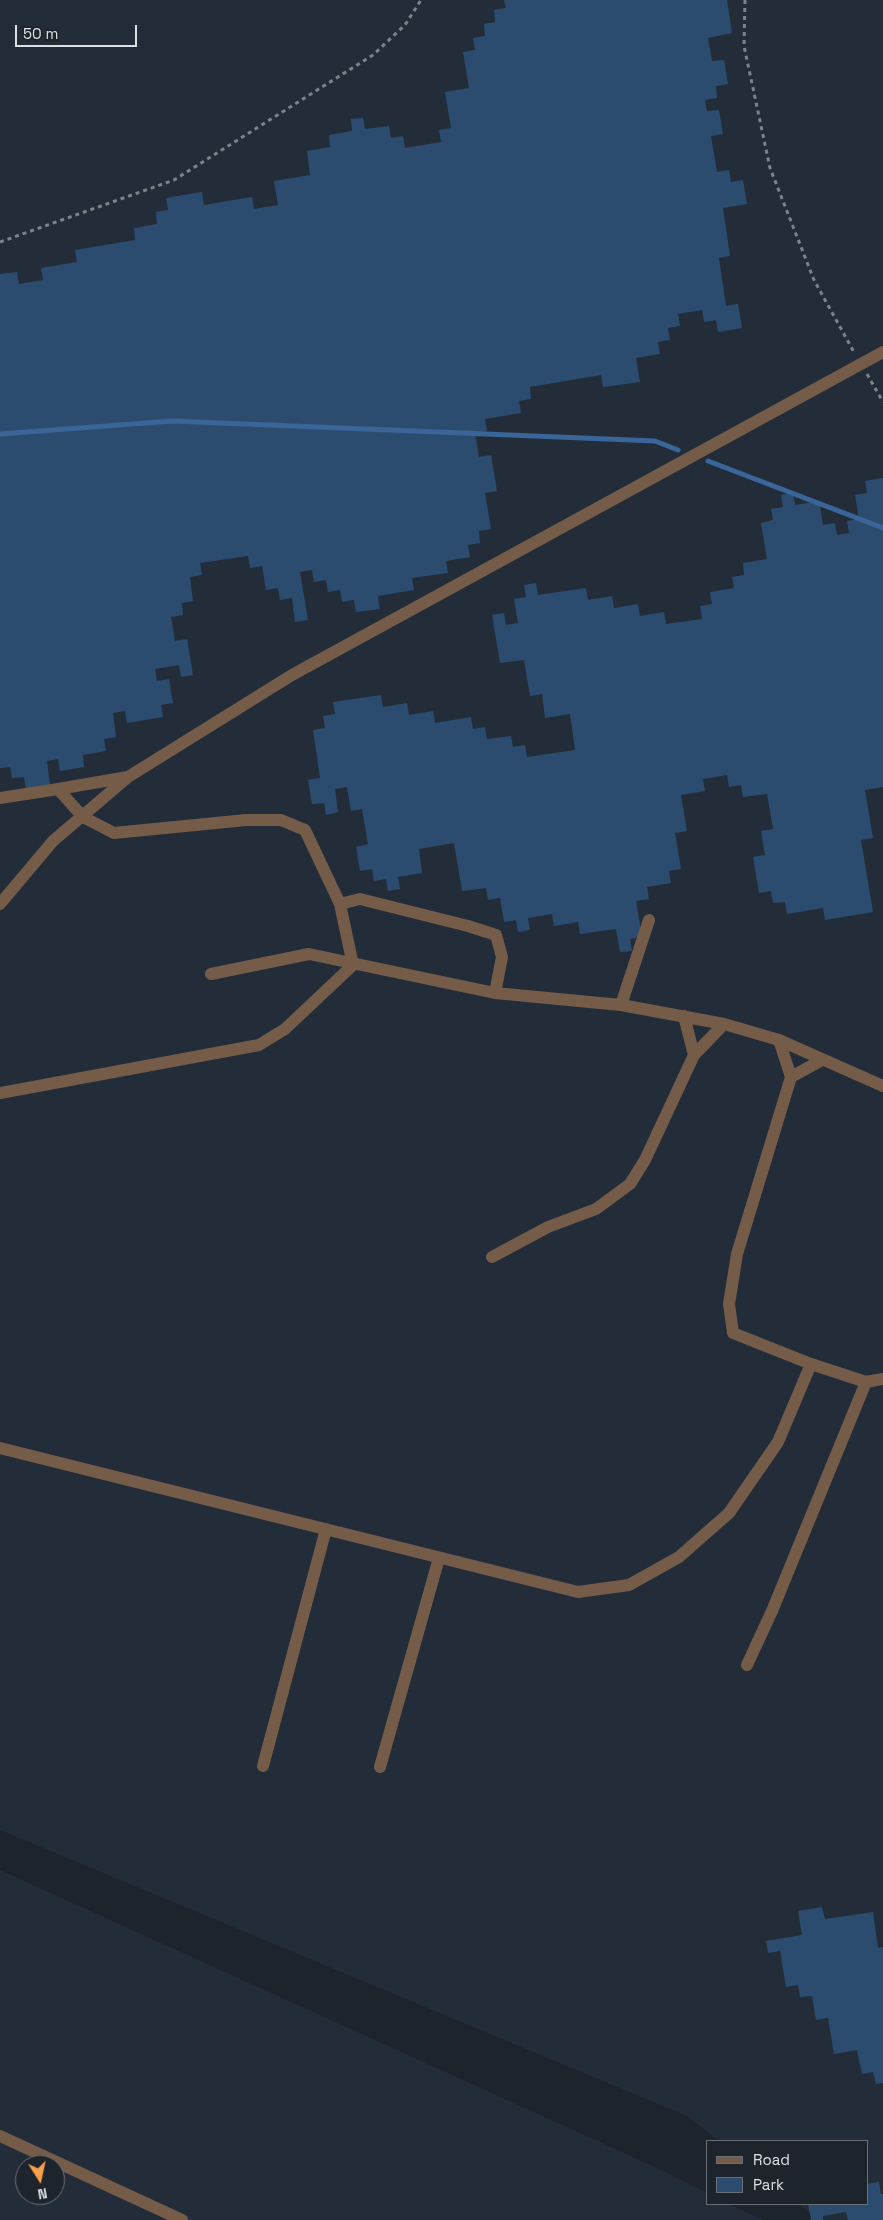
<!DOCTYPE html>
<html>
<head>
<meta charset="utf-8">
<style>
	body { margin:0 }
	#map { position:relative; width:883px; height:2220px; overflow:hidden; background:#1e242b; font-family:"Space Grotesk",sans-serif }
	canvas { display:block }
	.legend { position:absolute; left:706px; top:2140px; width:162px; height:65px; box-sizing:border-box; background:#1e242b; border:1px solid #6a6f75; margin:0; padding:6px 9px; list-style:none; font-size:15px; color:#dce0e4 }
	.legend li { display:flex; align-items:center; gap:10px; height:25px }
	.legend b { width:25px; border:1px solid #6a6f75 }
	.north { position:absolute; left:15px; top:2155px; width:50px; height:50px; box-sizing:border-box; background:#1e242b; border:1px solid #6a6f75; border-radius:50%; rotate:170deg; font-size:14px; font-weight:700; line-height:20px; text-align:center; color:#dce0e4 }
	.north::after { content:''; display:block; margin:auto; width:18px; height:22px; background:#f9a04d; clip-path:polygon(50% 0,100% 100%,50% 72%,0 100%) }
	.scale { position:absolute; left:15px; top:25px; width:122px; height:22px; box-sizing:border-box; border:2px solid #dce0e4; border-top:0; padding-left:6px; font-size:15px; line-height:18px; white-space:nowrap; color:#dce0e4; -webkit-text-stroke:4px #1e242b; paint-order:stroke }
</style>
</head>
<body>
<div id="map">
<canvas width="883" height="2220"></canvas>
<ul class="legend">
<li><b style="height:6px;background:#745c49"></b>Road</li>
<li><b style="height:14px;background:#2c4c6f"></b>Park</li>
</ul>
<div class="north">N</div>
<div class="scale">50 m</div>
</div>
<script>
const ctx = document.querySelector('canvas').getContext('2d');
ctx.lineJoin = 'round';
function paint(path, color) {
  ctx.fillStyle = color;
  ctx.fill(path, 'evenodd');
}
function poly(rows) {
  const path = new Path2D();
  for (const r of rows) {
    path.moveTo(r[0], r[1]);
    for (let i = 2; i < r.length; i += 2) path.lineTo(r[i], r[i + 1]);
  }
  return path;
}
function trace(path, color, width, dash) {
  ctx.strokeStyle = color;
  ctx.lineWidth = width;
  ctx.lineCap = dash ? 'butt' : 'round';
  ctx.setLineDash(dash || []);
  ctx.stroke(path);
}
const built = poly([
	[0,0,883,0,883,2220,819,2220,798,2204,867,2204,867,2141,719,2141,687,2116,0,1830],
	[0,1870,655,2167,707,2193,707,2204,729,2204,763,2220,0,2220],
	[25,2165,55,2165,55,2195,25,2195]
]);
const green = poly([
	[504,0,727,0,732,33,708,38,712,61,724,60,728,84,716,86,717,98,705,100,707,111,719,110,723,134,711,136,717,172,729,170,731,182,743,180,747,204,723,208,730,256,719,258,726,306,738,304,742,328,718,332,716,320,704,322,702,310,678,314,680,326,668,328,670,340,658,342,660,354,636,358,640,382,603,387,601,375,530,387,531,399,519,401,521,413,485,419,487,431,475,433,479,457,491,455,497,491,485,493,491,529,479,531,480,543,468,545,470,557,446,561,448,573,412,578,414,590,378,596,380,609,356,612,354,600,342,602,340,590,328,592,326,580,314,582,312,570,300,572,308,620,295,622,292,598,280,600,278,588,266,590,262,566,250,568,248,556,200,563,202,575,190,577,193,601,182,603,183,615,171,617,175,641,187,639,193,675,181,677,179,665,155,669,157,681,169,679,173,703,161,705,163,717,127,723,125,711,113,713,116,737,104,739,106,751,83,755,84,767,60,771,58,759,47,761,50,785,26,789,24,777,12,778,10,767,0,768,0,274,17,272,19,284,43,280,41,268,77,262,75,250,135,240,134,228,157,224,156,212,168,210,166,198,202,192,204,205,252,197,254,209,278,205,274,181,310,175,307,151,330,147,329,135,352,131,351,119,363,118,365,129,389,126,391,138,403,136,405,148,441,142,439,130,451,128,445,92,469,88,463,52,475,50,473,38,485,36,484,24,495,22,494,10,506,8],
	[883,478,883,787,865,790,873,838,861,840,873,912,825,920,823,908,787,914,785,902,773,903,771,891,759,893,753,857,765,855,761,831,773,829,767,794,743,797,741,785,729,787,727,775,703,779,705,791,681,795,687,831,675,833,681,869,669,871,671,883,647,887,649,899,636,901,642,937,630,939,632,951,620,952,616,929,580,934,578,922,554,926,552,914,528,918,530,930,518,932,516,920,504,922,500,898,488,900,486,888,462,891,454,843,419,849,422,873,398,877,400,889,388,891,386,879,374,881,372,869,360,871,356,847,368,844,362,809,351,811,347,787,335,789,338,812,326,815,324,803,312,804,308,780,320,778,313,730,325,728,323,716,335,714,333,702,381,695,383,707,407,703,409,715,433,711,435,723,471,717,473,729,485,727,487,739,511,736,513,747,525,745,527,757,575,750,570,714,545,718,542,694,530,696,524,660,500,663,492,615,504,613,506,625,518,623,514,599,526,597,524,585,536,583,538,595,586,588,588,600,612,596,614,608,638,604,640,616,664,612,666,624,702,619,700,606,712,604,710,592,734,588,732,577,744,575,743,563,767,559,761,523,773,520,771,509,783,507,781,495,793,493,795,505,819,501,823,525,835,523,837,535,849,533,847,521,859,519,855,495,867,493,865,481],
	[822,1907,825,1919,873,1912,878,1948,883,1947,883,2083,876,2084,873,2072,862,2074,857,2050,834,2054,828,2018,816,2020,812,1996,800,1997,798,1985,786,1987,780,1951,768,1953,766,1941,802,1935,798,1911],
	[879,2182,881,2194,883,2194,883,2220,848,2220,846,2212,823,2216,823,2220,811,2220,808,2204,867,2204,867,2184]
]);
const stream = poly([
	[0,434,172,421,655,441,678,450],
	[708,461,883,528]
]);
const path = poly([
	[745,0,744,46,770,168,814,280,855,354],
	[0,242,174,180,373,55,405,25,421,0],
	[867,374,883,402]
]);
const minor = poly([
	[128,777,58,789,83,817,114,833,246,820,281,820,305,830,340,904,353,965],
	[0,798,58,789],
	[0,904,53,841,128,777,292,675,883,352],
	[340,904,360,899,468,926,496,935,502,957,495,993],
	[211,974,309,954,495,993,621,1005,724,1024,779,1040,883,1086],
	[621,1005,649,920],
	[684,1016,694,1055,724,1024],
	[779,1040,791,1077,822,1060],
	[791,1077,737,1254,729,1304,733,1333,811,1364,866,1382,883,1379],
	[0,1093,259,1045,285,1029,353,965],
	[492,1257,548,1227,596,1209,630,1184,645,1160,694,1055],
	[0,1448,578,1592,629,1585,679,1557,729,1513,778,1442,811,1364],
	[747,1665,772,1611,866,1382],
	[263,1766,326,1529],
	[380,1767,439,1558],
	[0,2136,182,2220]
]);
paint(built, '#232d39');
paint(green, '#2c4c6f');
trace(stream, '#396598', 5);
trace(path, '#7e8388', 3, [4, 4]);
trace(minor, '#745c49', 12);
</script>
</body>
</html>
